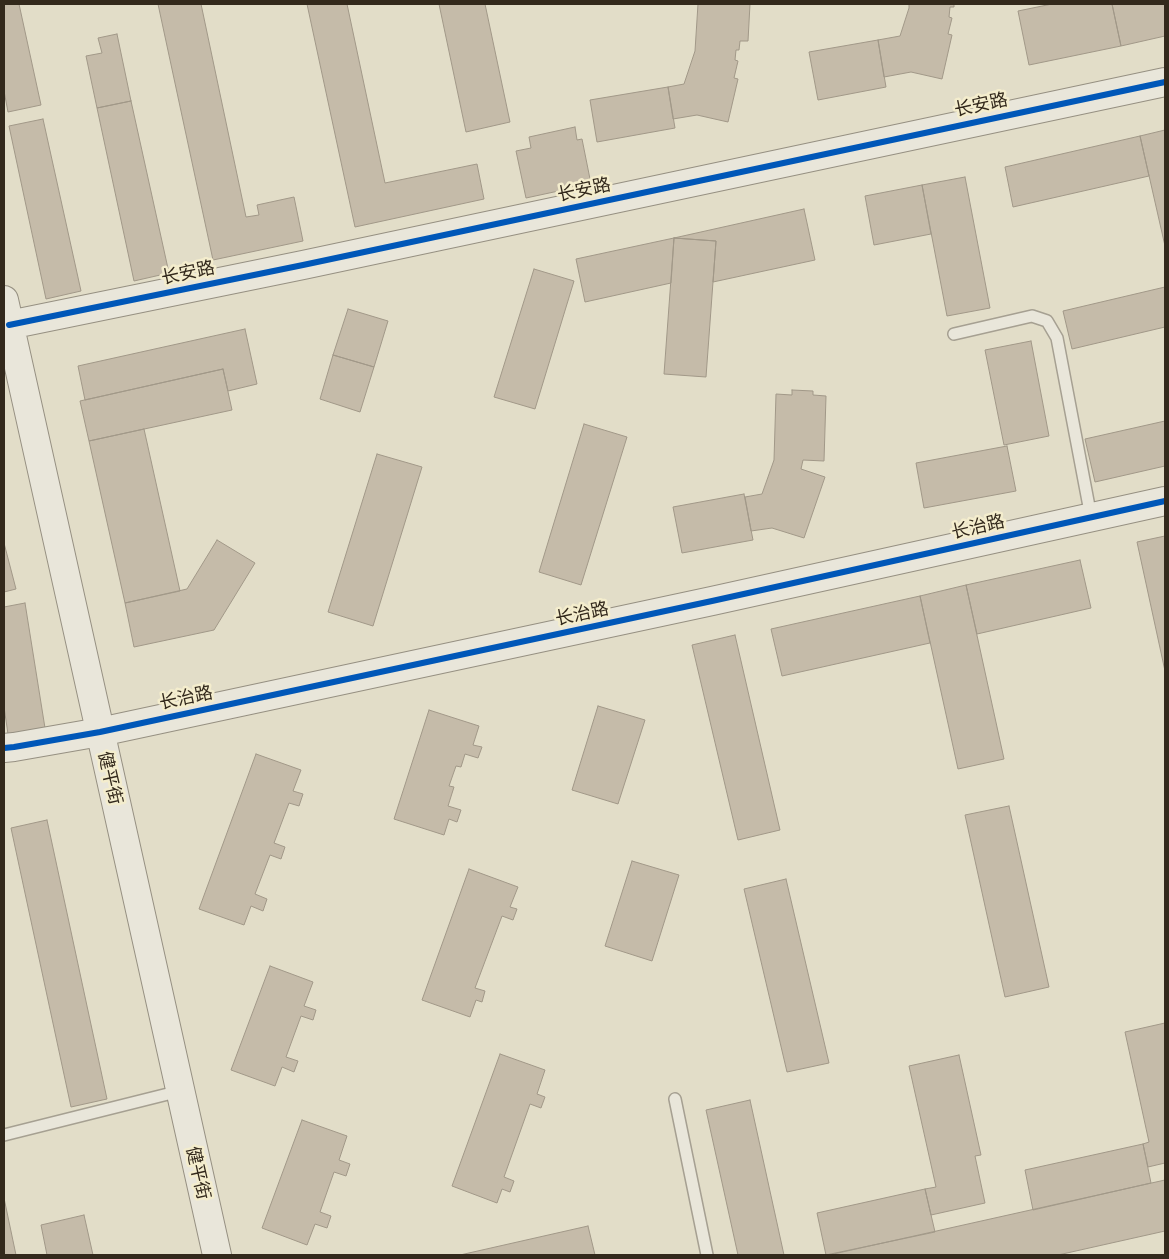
<!DOCTYPE html>
<html>
<head>
<meta charset="utf-8">
<style>
	body { margin:0 }
	#map { position:relative; width:1169px; height:1259px; overflow:hidden; background:#e2ddc8; font-family:"Playfair Display",serif }
	canvas { display:block }
	.frame { position:absolute; inset:0; border:5px solid #33291c; pointer-events:none }
</style>
</head>
<body>
<div id="map">
<canvas width="1169" height="1259"></canvas>
<div class="frame"></div>
</div>
<script>
const ctx = document.querySelector('canvas').getContext('2d');
ctx.lineJoin = 'round';
function paint(path, color) {
  ctx.fillStyle = color;
  ctx.fill(path, 'evenodd');
}
function poly(rows) {
  const path = new Path2D();
  for (const r of rows) {
    path.moveTo(r[0], r[1]);
    for (let i = 2; i < r.length; i += 2) path.lineTo(r[i], r[i + 1]);
  }
  return path;
}
function trace(path, color, width, dash) {
  ctx.strokeStyle = color;
  ctx.lineWidth = width;
  ctx.lineCap = dash ? 'butt' : 'round';
  ctx.setLineDash(dash || []);
  ctx.stroke(path);
}
function drawText(font, color, halo, rows, align = 'center') {
  ctx.font = font + ' "Playfair Display","Noto Sans SC",serif';
  ctx.lineWidth = 5;
  ctx.setLineDash([]);
  ctx.textBaseline = 'middle';
  ctx.strokeStyle = halo;
  ctx.fillStyle = color;
  for (const [text, x, y, turn = 0] of rows) {
    ctx.save();
    ctx.translate(x, y);
    ctx.rotate((+turn || 0) * Math.PI / 180);
    ctx.textAlign = isNaN(turn) ? turn : align;
    if (halo) ctx.strokeText(text, 0, 0);
    ctx.fillText(text, 0, 0);
    ctx.restore();
  }
}
const building = poly([
	[4,4,19,4,41,105,8,112,4,91,4,4],
	[158,4,201,4,246,217,259,215,257,205,294,197,303,241,213,260,158,4],
	[307,4,347,4,385,183,477,164,484,199,355,227,307,4],
	[439,4,485,4,510,122,466,132,439,4],
	[698,4,750,4,748,41,740,41,739,50,736,50,735,60,738,61,734,78,738,79,728,122,697,115,673,119,668,87,684,84,695,51,698,4],
	[909,4,954,4,954,7,950,7,949,17,952,18,948,34,952,35,942,79,911,72,884,77,878,40,900,36,909,8,909,4],
	[1052,4,1112,4,1121,46,1029,65,1018,11,1052,4],
	[1112,4,1165,4,1165,36,1121,46,1112,4],
	[117,34,131,101,97,108,86,56,102,53,98,38,117,34],
	[878,40,886,87,818,100,809,52,878,40],
	[668,87,675,128,597,142,590,100,668,87],
	[131,101,169,273,134,281,97,108,131,101],
	[43,119,81,291,46,299,9,126,43,119],
	[575,127,577,140,582,139,591,184,526,198,516,151,531,148,529,137,575,127],
	[1165,130,1165,246,1140,136,1165,130],
	[1140,136,1149,176,1013,207,1005,167,1140,136],
	[965,177,990,308,947,316,922,185,965,177],
	[922,185,931,234,874,245,865,196,922,185],
	[804,209,815,260,713,282,716,241,674,238,804,209],
	[674,238,671,283,585,302,576,259,674,238],
	[674,238,716,241,706,377,664,374,674,238],
	[534,269,574,281,535,409,494,397,534,269],
	[1165,287,1165,327,1072,349,1063,311,1165,287],
	[348,309,388,321,374,367,333,355,348,309],
	[245,329,257,384,228,391,223,369,85,400,78,366,245,329],
	[1031,341,1049,436,1004,445,985,350,1031,341],
	[333,355,374,367,360,412,320,399,333,355],
	[223,369,232,410,89,441,80,401,223,369],
	[792,390,813,391,813,395,826,396,824,461,803,460,801,469,825,477,804,538,772,528,751,531,745,497,762,494,774,460,776,394,792,395,792,390],
	[1165,421,1165,466,1095,482,1085,439,1165,421],
	[584,424,627,437,581,585,539,572,584,424],
	[144,429,180,591,125,603,89,441,144,429],
	[1007,446,1016,491,924,508,916,463,1007,446],
	[377,454,422,467,373,626,328,612,377,454],
	[744,494,753,540,682,553,673,507,744,494],
	[1165,536,1165,671,1137,542,1165,536],
	[217,540,255,563,214,630,134,647,125,603,187,589,217,540],
	[4,543,16,589,4,592,4,543],
	[1080,560,1091,608,977,634,966,585,1080,560],
	[966,585,1004,759,958,769,920,596,966,585],
	[920,596,930,643,782,676,771,629,920,596],
	[25,603,45,728,8,734,4,707,4,607,25,603],
	[735,635,780,830,738,840,692,645,735,635],
	[598,706,645,720,618,804,572,790,598,706],
	[429,710,479,726,473,745,482,747,478,758,465,754,461,767,456,766,449,786,454,787,448,806,461,810,457,822,449,819,444,835,394,819,429,710],
	[256,754,301,770,293,791,303,794,299,806,289,803,274,843,285,847,281,859,270,855,255,894,267,899,263,911,251,906,244,925,199,909,256,754],
	[1009,806,1049,987,1005,997,965,815,1009,806],
	[47,820,107,1099,71,1107,11,828,47,820],
	[632,861,679,875,652,961,605,946,632,861],
	[469,869,518,887,510,907,517,909,513,920,502,916,475,988,485,991,482,1002,476,1000,470,1017,422,1000,469,869],
	[786,879,829,1063,787,1072,744,889,786,879],
	[270,966,313,982,304,1006,316,1010,313,1020,301,1016,286,1057,298,1061,294,1072,282,1067,275,1086,231,1070,270,966],
	[1165,1023,1165,1163,1148,1167,1143,1144,1149,1142,1125,1032,1165,1023],
	[500,1054,545,1070,537,1094,545,1097,541,1108,530,1104,504,1177,514,1181,510,1192,502,1189,497,1203,452,1186,500,1054],
	[959,1055,981,1155,975,1156,985,1203,931,1215,925,1189,936,1187,909,1066,959,1055],
	[750,1100,784,1255,738,1255,706,1110,750,1100],
	[302,1120,347,1136,339,1160,350,1164,346,1176,334,1172,320,1212,331,1216,327,1228,315,1224,307,1245,262,1228,302,1120],
	[1143,1144,1151,1183,1033,1210,1025,1170,1143,1144],
	[1165,1180,1165,1231,1058,1255,829,1255,1165,1180],
	[925,1189,935,1232,826,1255,817,1213,925,1189],
	[4,1198,16,1255,4,1255,4,1198],
	[84,1215,93,1255,47,1255,41,1225,84,1215],
	[588,1226,595,1255,460,1255,588,1226]
]);
const lane = poly([
	[954,334,1032,316,1047,321,1057,338,1091,517],
	[675,1099,707,1255],
	[4,1135,180,1091]
]);
const secondary = poly([
	[4,300,217,1255],
	[9,325,303,265,1165,82],
	[4,748,14,747,100,732,712,601,1165,501]
]);
const cycleway = poly([
	[9,325,303,265,1165,82],
	[4,748,14,747,100,732,712,601,1165,501]
]);
const streetNames = [
	["长安路",981,105,-12],
	["长安路",584,190,-12],
	["长安路",188,273,-12],
	["长治路",978,527,-13],
	["长治路",582,614,-12],
	["长治路",186,698,-12],
	["健平街",110,778,77],
	["健平街",198,1173,77]
];
paint(building, '#c5bba9');
trace(building, '#a19888', 1);
trace(lane, '#a6a092', 14);
trace(secondary, '#969082', 30);
trace(lane, '#e9e6da', 11);
trace(secondary, '#e9e6da', 28);
trace(cycleway, '#0057b8', 6);
drawText('18px', '#33291c', '#f4edcd', streetNames);
</script>
</body>
</html>
